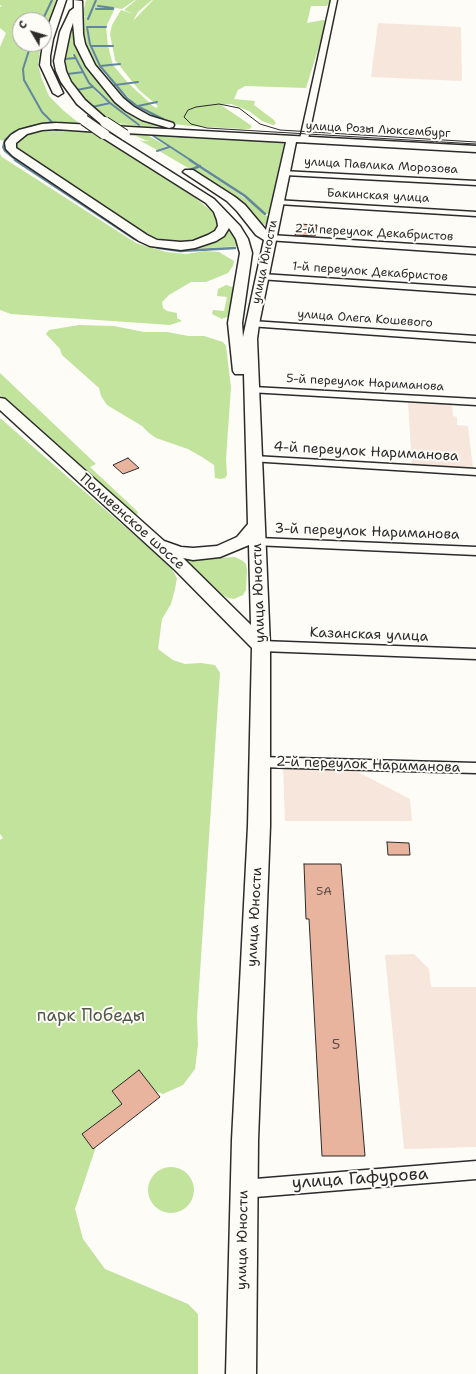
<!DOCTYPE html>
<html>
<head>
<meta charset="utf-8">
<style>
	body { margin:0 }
	#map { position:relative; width:476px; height:1374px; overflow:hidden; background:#fdfcf7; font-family:"Shantell Sans",sans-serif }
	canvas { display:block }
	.north { position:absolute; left:12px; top:12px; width:40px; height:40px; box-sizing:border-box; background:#fdfcf7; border:1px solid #a9a8a5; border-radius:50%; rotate:308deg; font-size:11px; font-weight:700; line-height:16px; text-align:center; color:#2b2b2b }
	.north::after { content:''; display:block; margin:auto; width:14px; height:18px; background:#2b2b2b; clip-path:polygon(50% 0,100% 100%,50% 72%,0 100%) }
</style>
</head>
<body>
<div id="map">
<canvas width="476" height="1374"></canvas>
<div class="north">С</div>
</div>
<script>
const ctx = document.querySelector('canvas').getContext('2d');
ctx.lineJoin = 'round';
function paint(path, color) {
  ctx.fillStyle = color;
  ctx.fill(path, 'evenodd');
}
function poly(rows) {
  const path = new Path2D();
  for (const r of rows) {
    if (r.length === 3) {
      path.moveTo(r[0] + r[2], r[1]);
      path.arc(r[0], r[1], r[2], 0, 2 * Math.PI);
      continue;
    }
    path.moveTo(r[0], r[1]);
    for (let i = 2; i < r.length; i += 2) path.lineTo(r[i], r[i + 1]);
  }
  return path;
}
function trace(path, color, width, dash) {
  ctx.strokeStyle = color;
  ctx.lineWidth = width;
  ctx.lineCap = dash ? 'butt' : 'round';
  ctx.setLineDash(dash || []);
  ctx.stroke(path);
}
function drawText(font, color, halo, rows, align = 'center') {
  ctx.font = font + ' "Shantell Sans",sans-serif';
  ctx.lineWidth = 4;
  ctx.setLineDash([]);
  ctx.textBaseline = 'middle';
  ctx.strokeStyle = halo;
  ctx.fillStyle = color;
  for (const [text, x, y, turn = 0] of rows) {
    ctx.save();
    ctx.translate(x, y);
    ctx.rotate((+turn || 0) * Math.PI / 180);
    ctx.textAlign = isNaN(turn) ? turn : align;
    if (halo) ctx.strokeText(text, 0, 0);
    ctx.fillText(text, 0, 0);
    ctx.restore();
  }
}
const built = poly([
	[378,23,461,27,462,81,371,77],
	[408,402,452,404,453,416,457,417,457,425,468,426,473,468,412,465],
	[283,768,354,770,410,799,412,821,285,821],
	[414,954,429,969,431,987,476,987,476,1147,404,1149,385,955]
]);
const green = poly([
	[0,0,58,0,56,9,44,40,44,20,20,20,20,44,42,44,40,51,38,65,42,79,49,96,64,111,79,123,38,126,7,145,165,247,221,237,228,229,230,228,235,233,239,246,181,250,155,247,109,220,12,157,6,151,4,144,6,141,0,140,0,47,6,33,0,28,0,7,2,6,0,5],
	[86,0,135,0,122,9,115,8,106,27,108,46,113,65,128,83,150,103,137,106,107,75,100,66,91,44,88,28,89,27,86,27,92,51,99,66,106,76,103,76,92,63,82,37,82,17,88,16,82,16],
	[136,0,152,0,138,12,133,21,153,0,331,0,327,6,311,6,307,23,323,20,327,21,306,88,245,86,238,90,234,99,255,101,254,105,274,120,276,124,273,125,262,121,249,111,239,107,231,104,221,105,252,126,250,129,242,129,190,126,175,124,176,125,149,117,125,101,104,77,107,77,136,106,163,119,138,106,150,104,156,108,158,106,139,90,115,60,110,34,112,25,121,10,134,14,124,10],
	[74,31,74,37,80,53,143,120,161,127,116,125,112,123,135,125,110,122,92,108,109,103,135,123,137,125,140,125,110,103,89,83,74,54,72,55,74,58,64,58,65,45,70,44,66,44,70,32],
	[74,58,82,71,67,74,64,60],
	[82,72,91,87,75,90,67,75],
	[92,87,97,93,108,102,91,107,76,91],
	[51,128,282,141,284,144,269,214,266,214,258,208,264,214,263,215,268,216,267,225,262,224,248,207,234,196,192,170,201,167,256,206,244,195,202,166,158,140,153,134,147,135,167,146,157,150,139,140,143,141,152,140,145,140,136,136,94,133,193,196,210,210,218,220,219,228,210,236,187,243,161,242,151,238,16,150,14,143,21,135],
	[169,147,199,166,190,169,159,151],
	[0,154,2,157,136,243,166,252,186,254,205,251,219,252,234,261,233,266,228,273,216,278,206,282,191,282,169,295,162,302,163,308,167,311,177,313,177,318,182,321,170,325,11,314,0,310],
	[226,285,235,288,229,316,222,319,212,314,213,310,224,311,227,297,217,296,218,289],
	[79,325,114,326,144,332,167,332,189,336,204,336,223,342,226,346,231,387,226,459,227,475,225,478,221,479,215,478,214,465,202,457,188,449,156,438,149,433,142,426,107,405,101,396,99,388,62,355,60,349,46,334,49,330],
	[0,373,96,464,90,467,138,512,137,515,134,516,42,434,0,395],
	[0,418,170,566,177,578,175,589,171,604,162,619,158,649,173,660,185,664,201,663,215,665,220,673,197,1017,198,1045,195,1069,183,1085,163,1094,152,1090,102,1129,75,1209,83,1239,105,1269,188,1304,198,1314,198,1374,0,1374,0,840,3,838,0,834],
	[235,557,243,561,246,564,247,570,246,590,243,595,234,599,228,598,219,593,181,560],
	[171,1190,23]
]);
const streamFar1 = poly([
	[98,6,113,8],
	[96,9,113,9],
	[43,19,52,0],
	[88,19,96,0],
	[106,27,87,27,90,44,100,66,127,98,137,106,163,119],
	[91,46,113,46],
	[74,55,89,83,110,103,139,125],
	[65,59,75,58],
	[100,66,120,64],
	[68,74,83,72],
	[115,85,138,82],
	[77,90,92,87],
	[138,106,157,102],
	[92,107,110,103],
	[56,130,72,130],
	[152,135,192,161],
	[158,135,194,137],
	[157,151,169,147],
	[17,161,5,151,3,147,5,140,14,132,28,127,52,122,42,112,24,80,23,69,31,44]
]);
const stream = poly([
	[15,160,133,238,147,244,159,248,180,251,235,248],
	[190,160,245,196,265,214],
	[190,170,200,166]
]);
const building = poly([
	[298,224,317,225,315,236,295,235,298,224],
	[128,458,139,468,123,474,113,465,128,458],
	[387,842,409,843,410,855,388,855,387,842],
	[304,864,341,864,365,1156,322,1156,309,919,306,919,304,864],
	[139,1070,160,1097,93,1149,82,1134,122,1104,112,1091,139,1070]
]);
const street = poly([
	[331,0,337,0,308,139,304,141,300,139,331,0],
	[282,171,476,181,476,185,285,175,281,173,282,171],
	[275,200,476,212,476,216,278,204,274,202,275,200],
	[270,235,476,248,476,254,267,240,266,238,270,235],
	[262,274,476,288,476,294,259,279,258,277,259,275,262,274],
	[252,321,476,336,476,342,249,326,247,324,252,321],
	[253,387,476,399,476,405,249,392,248,390,249,388,253,387],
	[254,456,476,469,476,475,250,461,249,459,254,456],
	[258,538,476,547,476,555,254,545,252,542,254,539,258,538],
	[261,641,476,649,476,659,261,651,257,649,255,646,257,643,261,641],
	[259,757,476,763,476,773,259,767,254,766,252,762,254,758,259,757],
	[476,1161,476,1179,243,1198,237,1195,234,1189,237,1183,243,1180,476,1161]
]);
const secondary = poly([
	[58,0,66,0,53,39,50,56,50,65,63,93,58,96,53,93,40,65,44,37,58,0],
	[74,0,82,1,83,34,85,44,95,65,123,98,134,107,150,116,173,123,174,125,173,127,169,128,142,120,126,111,115,102,86,66,75,44,73,23,70,32,64,61,66,71,71,82,85,100,110,122,109,124,101,124,77,104,61,82,56,71,54,61,60,32,70,11,74,8,74,0],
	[56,123,476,146,476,152,296,142,259,324,257,339,270,646,270,826,258,1140,256,1374,226,1374,232,1140,248,826,252,648,175,570,0,410,0,398,5,399,164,541,181,547,193,548,217,546,237,537,248,524,244,374,235,374,233,371,228,323,240,253,236,239,229,228,224,236,216,241,195,248,181,250,150,246,139,241,13,156,6,149,5,143,6,141,11,135,19,130,42,124,56,123],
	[56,129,100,132,99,134,100,136,206,203,214,212,217,220,218,226,215,231,208,235,193,241,181,242,157,240,147,235,16,148,16,143,27,134,42,130,56,129],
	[108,132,286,142,266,230,245,205,235,197,193,170,185,170,183,172,227,201,237,211,256,235,264,240,243,337,242,323,252,253,248,239,240,226,214,199,108,132],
	[249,545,251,625,183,558,193,560,220,557,249,545]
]);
const tram = poly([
	[476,142,280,130,260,124,239,108,219,104,196,107,188,110,184,117,191,124,207,128,476,144]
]);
const secondaryBridge = poly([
	[84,120,104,134],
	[105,122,125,135]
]);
const farStreetnames = [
	["улица Розы Люксембург",378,130,3],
	["улица Павлика Морозова",381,166,3],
	["Бакинская улица",378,196,3],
	["2-й переулок Декабристов",374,233,3],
	["улица Юности",265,262,-78],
	["1-й переулок Декабристов",370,272,4],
	["улица Олега Кошевого",365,319,4],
	["5-й переулок Нариманова",365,383,3]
];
const numberNames = [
	["5А",324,892]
];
const streetNames = [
	["4-й переулок Нариманова",366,452,3],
	["Поливенское шоссе",132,522,42],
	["3-й переулок Нариманова",367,532,2],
	["улица Юности",259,593,-92],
	["Казанская улица",369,635,2],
	["2-й переулок Нариманова",368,765,2],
	["улица Юности",255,917,-87],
	["улица Юности",243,1240,-89]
];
const nearNumbernames = [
	["5",336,1045]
];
const nearParknames = [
	["парк Победы",91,1017]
];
const nearStreetnames = [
	["улица Гафурова",360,1179,-4]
];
paint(built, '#f7e6dc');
paint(green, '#c1e39c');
trace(streamFar1, '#62879b', 2);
trace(stream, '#62879b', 2.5);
paint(building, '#e9b49d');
trace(building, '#2b2b2b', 1);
trace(street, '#2b2b2b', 3);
trace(secondary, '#2b2b2b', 3);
paint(street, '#fdfcf7');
paint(secondary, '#fdfcf7');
trace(tram, '#2b2b2b', 1);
trace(secondaryBridge, '#2b2b2b', 12, []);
trace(secondaryBridge, '#fdfcf7', 10);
drawText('12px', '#2b2b2b', '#fdfcf7', farStreetnames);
drawText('12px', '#5a4d48', null, numberNames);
drawText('14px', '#2b2b2b', '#fdfcf7', streetNames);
drawText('14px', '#5a4d48', null, nearNumbernames);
drawText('17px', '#505947', '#fdfcf7', nearParknames);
drawText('17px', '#2b2b2b', '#fdfcf7', nearStreetnames);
</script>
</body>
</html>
